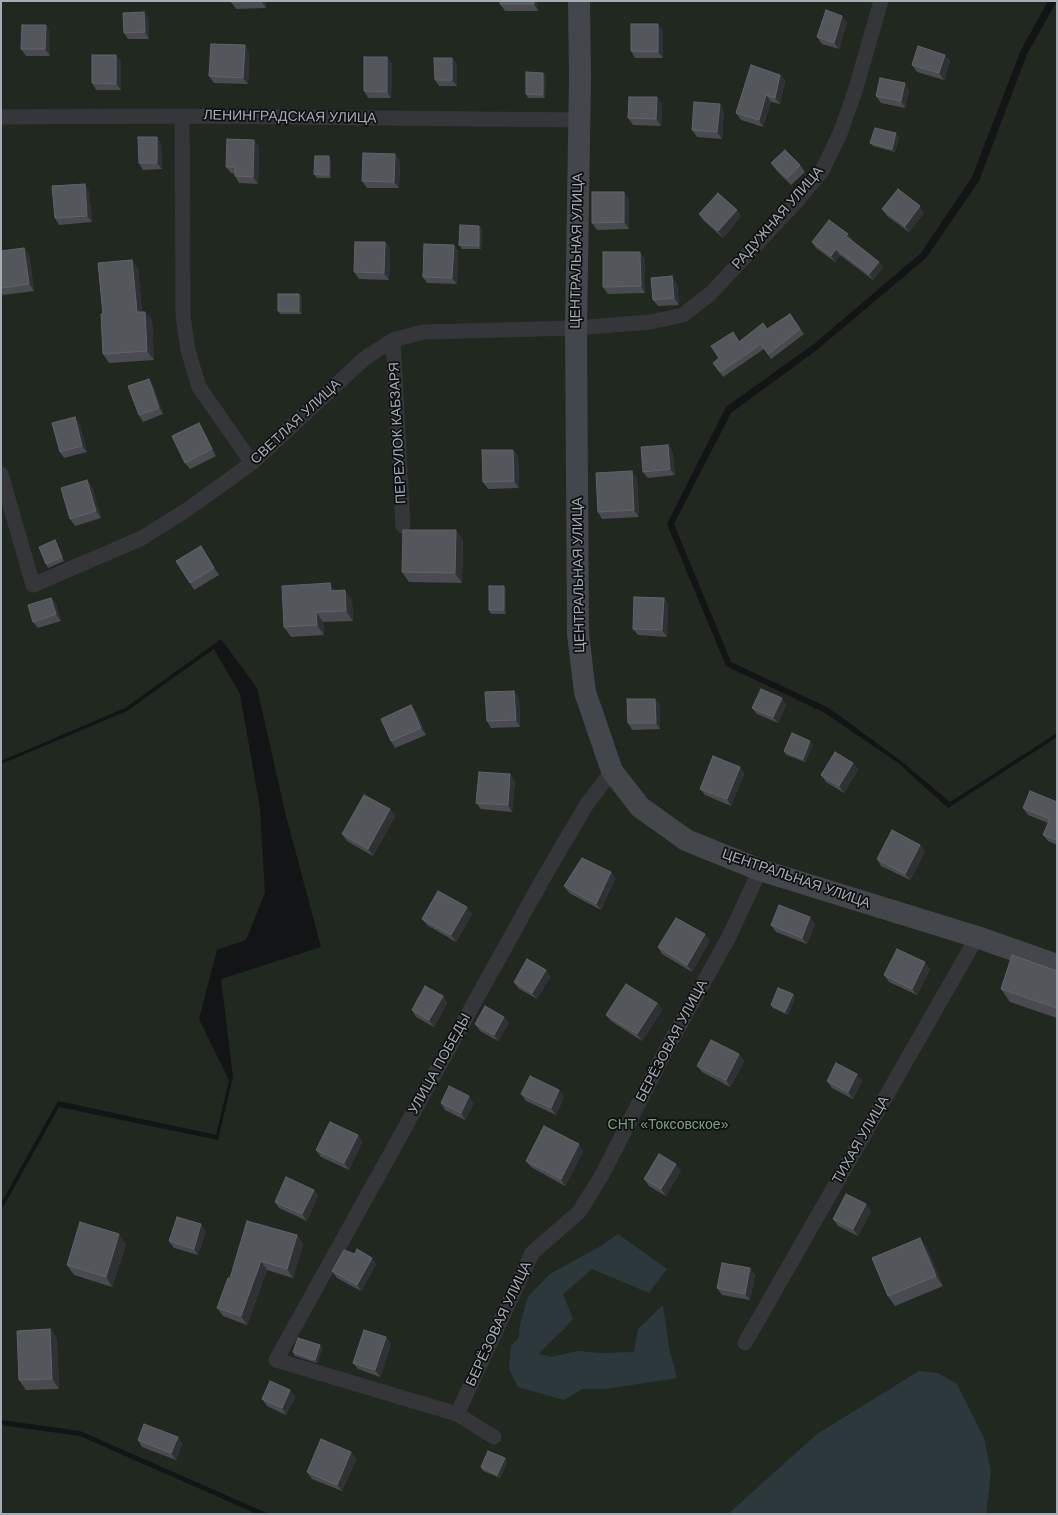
<!DOCTYPE html>
<html>
<head>
<meta charset="utf-8">
<style>
	body { margin:0 }
	#map { position:relative; width:1058px; height:1515px; overflow:hidden; background:#131415; font-family:Arial,sans-serif }
	canvas { display:block }
	.frame { position:absolute; inset:0; border:2px solid #a5adb5; pointer-events:none }
</style>
</head>
<body>
<div id="map">
<canvas width="1058" height="1515"></canvas>
<div class="frame"></div>
</div>
<script>
const ctx = document.querySelector('canvas').getContext('2d');
ctx.lineJoin = 'round';
function paint(path, color) {
  ctx.fillStyle = color;
  ctx.fill(path, 'evenodd');
}
function poly(rows) {
  const path = new Path2D();
  for (const r of rows) {
    path.moveTo(r[0], r[1]);
    for (let i = 2; i < r.length; i += 2) path.lineTo(r[i], r[i + 1]);
  }
  return path;
}
function trace(path, color, width, dash) {
  ctx.strokeStyle = color;
  ctx.lineWidth = width;
  ctx.lineCap = dash ? 'butt' : 'round';
  ctx.setLineDash(dash || []);
  ctx.stroke(path);
}
function drawText(font, color, halo, rows, align = 'center') {
  ctx.font = font + ' Arial,sans-serif';
  ctx.lineWidth = 3.5;
  ctx.setLineDash([]);
  ctx.textBaseline = 'middle';
  ctx.strokeStyle = halo;
  ctx.fillStyle = color;
  for (const [text, x, y, turn = 0] of rows) {
    ctx.save();
    ctx.translate(x, y);
    ctx.rotate((+turn || 0) * Math.PI / 180);
    ctx.textAlign = isNaN(turn) ? turn : align;
    if (halo) ctx.strokeText(text, 0, 0);
    ctx.fillText(text, 0, 0);
    ctx.restore();
  }
}
const green = poly([
	[1,1,1048,1,1021,50,972,177,921,253,814,344,726,407,667,524,726,666,825,713,898,763,948,808,1057,737,1057,1514,269,1514,80,1431,1,1420,1,1211,59,1107,218,1140,233,1077,221,979,321,947,285,812,257,688,221,639,125,708,1,761],
	[1057,1,1057,733,950,802,901,761,829,708,731,662,674,524,731,413,818,349,926,258,979,181,1027,54],
	[214,649,240,694,260,808,265,893,246,940,217,950,199,1019,229,1080,216,1135,58,1101,1,1203,1,764,127,711],
	[1,1425,80,1436,257,1514,1,1514]
]);
const water = poly([
	[618,1234,667,1269,649,1293,592,1269,563,1294,573,1319,564,1329,538,1354,552,1357,577,1351,601,1353,634,1352,638,1329,663,1305,669,1348,677,1378,606,1389,582,1389,564,1400,518,1387,509,1369,511,1346,519,1338,520,1324,528,1297,550,1274,599,1247],
	[919,1371,938,1373,957,1384,984,1438,991,1472,986,1514,728,1514,817,1434]
]);
const street = poly([
	[182,116,183,317,188,350,199,387,252,463],
	[1,117,182,116,579,120],
	[393,340,403,526],
	[1,474,33,585,142,538,188,509,252,463,365,358,393,340,423,332,576,328,650,322,683,315,711,293,797,201,822,171,841,131,855,91,881,1],
	[612,771,587,804,544,877,276,1360,457,1414,532,1253,579,1212,602,1175,667,1048,729,937,760,870],
	[745,1343,977,937],
	[457,1414,494,1437]
]);
const secondary = poly([
	[579,1,580,78,576,328,578,634,585,692,612,771,640,807,686,840,760,870,977,937,1057,965]
]);
const wall = poly([
	[231,1,265,1,266,8,236,9,231,2],
	[500,1,538,1,538,11,505,11,500,4],
	[144,12,149,19,149,39,128,39,124,33],
	[847,22,839,49,822,44,817,37],
	[46,25,50,32,50,56,26,56,21,49],
	[663,31,663,58,635,58,631,51],
	[249,52,248,84,214,83,209,76],
	[116,55,121,62,121,90,96,90,92,83],
	[387,57,392,64,391,98,368,98,364,91],
	[452,58,457,64,457,86,439,86,435,80],
	[950,61,944,80,917,72,912,65],
	[543,73,546,76,545,98,528,98,526,94],
	[780,75,785,81,780,104,771,102,763,127,741,120,736,113],
	[909,90,905,108,881,103,876,96],
	[662,104,661,126,633,125,628,118],
	[724,111,722,139,697,137,692,130],
	[157,137,161,144,162,169,143,170,139,163],
	[899,137,895,152,873,146,870,143],
	[254,140,259,147,258,184,239,183,235,176,235,174,231,173,226,167],
	[331,160,331,178,317,178,314,174],
	[400,160,399,188,367,188,362,181],
	[771,163,800,165,805,172,791,185,776,170],
	[89,191,92,222,59,225,55,218],
	[629,199,629,229,597,230,592,223],
	[882,209,924,213,909,232,887,216],
	[699,214,741,216,723,238,704,221],
	[479,226,482,229,481,249,462,249,459,245],
	[848,234,852,240,851,240,883,267,873,280,840,255,835,262,816,248,812,242],
	[385,242,390,249,389,280,359,279,354,272],
	[454,245,458,252,457,284,427,283,423,277],
	[24,248,29,254,34,291,3,295,1,292,1,251],
	[645,259,645,293,608,294,603,287],
	[138,269,142,312,152,320,154,360,109,363,103,354,103,314],
	[677,283,679,305,658,306,653,300],
	[299,294,302,297,302,314,280,314,278,311],
	[790,314,804,334,771,359,764,349,723,377,713,363,740,342,767,329],
	[149,379,153,386,163,414,143,422,139,415],
	[79,423,87,452,64,458,60,452],
	[199,423,203,430,216,456,190,469,185,463],
	[668,445,672,451,675,475,648,478,643,472],
	[513,450,518,456,519,488,488,489,483,482],
	[637,478,639,517,602,519,598,512],
	[87,480,92,487,101,518,75,526,70,519],
	[55,540,57,544,64,561,48,568,46,564],
	[463,540,462,583,409,582,402,572],
	[201,546,219,575,194,590,190,583],
	[336,590,352,600,353,621,323,622,324,635,291,637,284,627],
	[506,590,506,614,491,614,489,610],
	[51,598,56,604,61,621,38,628,33,622],
	[664,598,668,604,667,637,638,635,633,629],
	[519,697,520,727,491,728,487,721],
	[655,699,660,706,660,729,632,730,628,723],
	[411,705,416,712,426,735,395,748,391,741],
	[786,705,778,723,757,714,752,708],
	[813,745,805,762,786,755,784,751],
	[853,763,858,770,844,793,826,782,821,775],
	[740,767,744,774,731,806,705,795,700,789],
	[515,781,512,812,481,809,476,803],
	[1057,802,1057,845,1048,841,1043,835,1048,823,1028,815,1023,808],
	[390,809,395,816,373,856,347,841,342,834],
	[920,845,925,851,910,880,881,866,877,859],
	[611,872,615,879,601,910,569,893,564,886],
	[467,907,472,914,456,942,427,925,422,919],
	[815,924,807,944,776,932,771,925],
	[710,940,692,972,662,954,658,947],
	[930,969,917,995,889,982,884,975],
	[546,970,550,977,537,999,518,988,514,982],
	[1057,971,1057,1018,1010,1002,1001,989],
	[793,994,795,998,788,1015,773,1008,771,1005],
	[443,996,447,1003,434,1027,416,1017,412,1010],
	[657,1003,662,1010,642,1041,611,1021,606,1015],
	[504,1017,509,1023,498,1041,480,1031,475,1024],
	[739,1054,744,1061,730,1087,702,1072,697,1066],
	[862,1080,853,1099,832,1088,827,1081],
	[559,1090,564,1097,556,1115,526,1101,521,1094],
	[441,1103,474,1103,465,1120,445,1110],
	[358,1135,362,1142,349,1170,321,1157,316,1150],
	[583,1151,565,1186,531,1167,526,1161],
	[681,1170,666,1196,649,1186,644,1179],
	[314,1190,318,1196,307,1221,279,1208,275,1202],
	[871,1211,858,1236,838,1226,833,1219],
	[206,1231,198,1255,174,1248,169,1241],
	[297,1235,303,1244,293,1278,267,1270,247,1325,223,1316,217,1308,230,1278],
	[126,1244,112,1287,74,1275,67,1265],
	[927,1248,943,1286,895,1306,888,1296],
	[355,1254,376,1264,361,1291,337,1278,332,1271],
	[750,1268,755,1275,750,1300,722,1295,717,1288],
	[50,1329,57,1339,59,1389,26,1390,19,1380],
	[386,1337,391,1344,380,1377,358,1369,353,1363],
	[320,1345,322,1349,317,1363,295,1356,293,1352],
	[290,1390,295,1397,286,1415,267,1406,262,1399],
	[178,1437,182,1444,176,1460,142,1447,138,1440],
	[351,1452,356,1459,342,1491,312,1479,307,1472],
	[505,1458,507,1462,500,1478,483,1471,481,1467]
]);
const shadedWall = poly([
	[261,1,265,1,266,8],
	[534,1,538,1,538,11,534,4],
	[144,12,149,19,149,39,145,32],
	[842,16,847,22,839,49,834,43],
	[658,24,663,31,663,58,658,52],
	[46,25,50,32,50,56,45,49],
	[245,45,249,52,248,84,243,78],
	[116,55,121,62,121,90,116,84],
	[945,55,950,61,944,80,939,73],
	[387,57,392,64,391,98,387,92],
	[452,58,457,64,457,86,452,80],
	[543,73,546,76,545,98,543,95],
	[780,75,785,81,780,104,775,98],
	[905,83,909,90,905,108,901,101],
	[766,95,771,102,763,127,759,120],
	[657,97,662,104,661,126,656,119],
	[720,104,724,111,722,139,717,132],
	[896,133,899,137,895,152,892,149],
	[157,137,161,144,162,169,157,163],
	[254,140,259,147,258,184,253,177],
	[395,154,400,160,399,188,394,182],
	[329,156,331,160,331,178,329,175],
	[85,184,89,191,92,222,87,216],
	[624,192,629,199,629,229,624,222],
	[920,206,924,213,909,232,905,226],
	[737,210,741,216,723,238,718,231],
	[479,226,482,229,481,249,479,246],
	[848,234,852,240,850,242,846,236],
	[385,242,390,249,389,280,384,273],
	[454,245,458,252,457,284,452,278],
	[24,248,29,254,34,291,29,284],
	[836,249,840,255,835,262,831,256],
	[640,252,645,259,645,293,641,286],
	[132,260,138,269,143,321,137,312],
	[879,262,883,267,873,280,869,274],
	[672,276,677,283,679,305,674,298],
	[299,294,302,297,302,314,299,311],
	[145,312,152,320,154,360,147,351],
	[149,379,153,386,163,414,159,408],
	[75,417,79,423,87,452,82,446],
	[199,423,203,430,216,456,212,449],
	[668,445,672,451,675,475,670,469],
	[513,450,518,456,519,488,514,481],
	[632,471,637,478,639,517,634,510],
	[87,480,92,487,101,518,96,511],
	[456,530,463,540,462,583,455,573],
	[201,546,205,552,219,575,214,568],
	[330,583,337,593,331,591],
	[504,586,506,590,506,614,504,610],
	[345,590,352,600,353,621,346,611],
	[51,598,56,604,61,621,56,614],
	[664,598,668,604,667,637,662,630],
	[316,612,323,622,324,635,317,625],
	[514,691,519,697,520,727,516,720],
	[782,698,786,705,778,723,773,717],
	[655,699,660,706,660,729,656,723],
	[411,705,416,712,426,735,421,728],
	[810,741,813,745,805,762,803,759],
	[853,763,858,770,844,793,839,786],
	[740,767,744,774,731,806,727,799],
	[510,774,515,781,512,812,508,805],
	[390,809,395,816,373,856,368,849],
	[920,845,925,851,910,880,905,874],
	[611,872,615,879,601,910,596,904],
	[467,907,472,914,456,942,451,935],
	[810,917,815,924,807,944,802,938],
	[705,934,710,940,692,972,687,965],
	[925,962,930,969,917,995,912,989],
	[546,970,550,977,537,999,532,993],
	[793,994,795,998,788,1015,785,1012],
	[443,996,447,1003,434,1027,429,1020],
	[657,1003,662,1010,642,1041,637,1034],
	[504,1017,509,1023,498,1041,494,1035],
	[739,1054,744,1061,730,1087,726,1080],
	[857,1074,862,1080,853,1099,848,1092],
	[559,1090,564,1097,556,1115,551,1108],
	[469,1096,474,1103,465,1120,461,1113],
	[358,1135,362,1142,349,1170,344,1163],
	[579,1144,583,1151,565,1186,561,1179],
	[676,1164,681,1170,666,1196,661,1189],
	[314,1190,318,1196,307,1221,302,1214],
	[866,1204,871,1211,858,1236,853,1229],
	[201,1224,206,1231,198,1255,194,1249],
	[119,1234,126,1244,112,1287,106,1277],
	[297,1235,303,1244,293,1278,287,1269],
	[920,1238,927,1248,943,1286,936,1276],
	[372,1258,376,1264,361,1291,357,1285],
	[261,1261,267,1270,247,1325,241,1316],
	[750,1268,755,1275,750,1300,745,1294],
	[50,1329,57,1339,59,1389,52,1379],
	[386,1337,391,1344,380,1377,375,1370],
	[320,1345,322,1349,317,1363,315,1360],
	[290,1390,295,1397,286,1415,282,1408],
	[178,1437,182,1444,176,1460,171,1453],
	[351,1452,356,1459,342,1491,337,1485],
	[505,1458,507,1462,500,1478,497,1475]
]);
const building = poly([
	[231,1,257,1,231,2,231,1],
	[500,1,534,1,534,4,500,4,500,1],
	[826,10,842,16,834,43,817,37,826,10],
	[144,12,145,32,124,33,123,13,144,12],
	[631,24,658,24,658,52,631,51,631,24],
	[22,25,46,25,45,49,21,49,22,25],
	[211,44,245,45,243,78,209,76,211,44],
	[918,46,945,55,939,73,912,65,918,46],
	[92,55,116,55,116,84,92,83,92,55],
	[364,57,387,57,387,92,364,91,364,57],
	[434,58,452,58,452,80,435,80,434,58],
	[751,65,780,75,775,98,766,95,759,120,736,113,751,65],
	[526,72,543,73,543,95,526,94,526,72],
	[880,78,905,83,901,101,876,96,880,78],
	[629,97,657,97,656,119,628,118,629,97],
	[694,102,720,104,717,132,692,130,694,102],
	[875,128,896,133,892,149,870,143,875,128],
	[138,137,157,137,157,163,139,163,138,137],
	[227,139,254,140,253,177,235,176,235,167,226,167,227,139],
	[785,150,800,165,787,178,771,163,785,150],
	[363,153,395,154,394,182,362,181,363,153],
	[315,156,329,156,329,175,314,174,315,156],
	[85,184,87,216,55,218,52,186,85,184],
	[898,189,920,206,905,226,882,209,898,189],
	[592,192,624,192,624,222,592,223,592,192],
	[718,193,737,210,718,231,699,214,718,193],
	[829,220,848,234,846,236,879,262,869,274,836,249,831,256,812,242,829,220],
	[460,225,479,226,479,246,459,245,460,225],
	[355,242,385,242,384,273,354,272,355,242],
	[424,244,454,245,452,278,423,277,424,244],
	[24,248,29,284,1,288,1,251,24,248],
	[603,252,640,252,641,286,603,287,603,252],
	[132,260,137,312,145,312,147,351,103,354,101,314,103,314,98,263,132,260],
	[672,276,674,298,653,300,651,278,672,276],
	[278,294,299,294,299,311,278,311,278,294],
	[790,314,800,329,768,354,761,344,720,372,713,363,719,358,711,346,733,332,739,342,763,323,767,329,790,314],
	[149,379,159,408,139,415,128,386,149,379],
	[75,417,82,446,60,452,52,423,75,417],
	[199,423,212,449,185,463,172,436,199,423],
	[668,445,670,469,643,472,641,447,668,445],
	[482,450,513,450,514,481,483,482,482,450],
	[632,471,634,510,598,512,596,473,632,471],
	[87,480,96,511,70,519,61,488,87,480],
	[403,530,456,530,455,573,402,572,403,530],
	[55,540,62,557,46,564,39,547,55,540],
	[201,546,214,568,190,583,176,561,201,546],
	[330,583,331,591,345,590,346,611,316,612,317,625,284,627,282,586,330,583],
	[489,586,504,586,504,610,489,610,489,586],
	[634,597,664,598,662,630,633,629,634,597],
	[51,598,56,614,33,622,28,605,51,598],
	[761,689,782,698,773,717,752,708,761,689],
	[514,691,516,720,487,721,485,692,514,691],
	[627,699,655,699,656,723,628,723,627,699],
	[411,705,421,728,391,741,381,719,411,705],
	[792,733,810,741,803,759,784,751,792,733],
	[835,752,853,763,839,786,821,775,835,752],
	[713,756,740,767,727,799,700,789,713,756],
	[479,772,510,774,508,805,476,803,479,772],
	[1030,791,1057,802,1057,840,1043,835,1050,819,1023,808,1030,791],
	[364,795,390,809,368,849,342,834,364,795],
	[892,830,920,845,905,874,877,859,892,830],
	[582,858,611,872,596,904,564,886,582,858],
	[438,891,467,907,451,935,422,919,438,891],
	[779,905,810,917,802,938,771,925,779,905],
	[676,918,705,934,687,965,658,947,676,918],
	[897,949,925,962,912,989,884,975,897,949],
	[1012,955,1057,971,1057,1008,1001,989,1012,955],
	[527,959,546,970,532,993,514,982,527,959],
	[626,984,657,1003,637,1034,606,1015,626,984],
	[425,986,443,996,429,1020,412,1010,425,986],
	[778,988,793,994,785,1012,771,1005,778,988],
	[485,1006,504,1017,494,1035,475,1024,485,1006],
	[711,1040,739,1054,726,1080,697,1066,711,1040],
	[836,1063,857,1074,848,1092,827,1081,836,1063],
	[530,1076,559,1090,551,1108,521,1094,530,1076],
	[449,1086,469,1096,461,1113,441,1103,449,1086],
	[330,1122,358,1135,344,1163,316,1150,330,1122],
	[544,1126,579,1144,561,1179,526,1161,544,1126],
	[659,1154,676,1164,661,1189,644,1179,659,1154],
	[286,1177,314,1190,302,1214,275,1202,286,1177],
	[846,1194,866,1204,853,1229,833,1219,846,1194],
	[177,1217,201,1224,194,1249,169,1241,177,1217],
	[247,1221,297,1235,287,1269,261,1261,241,1316,217,1308,228,1278,230,1278,247,1221],
	[80,1222,119,1234,106,1277,67,1265,80,1222],
	[920,1238,936,1276,888,1296,872,1258,920,1238],
	[357,1249,372,1258,357,1285,332,1271,344,1250,355,1254,357,1249],
	[722,1263,750,1268,745,1294,717,1288,722,1263],
	[50,1329,52,1379,19,1380,17,1331,50,1329],
	[364,1330,386,1337,375,1370,353,1363,364,1330],
	[298,1338,320,1345,315,1360,293,1352,298,1338],
	[270,1381,290,1390,282,1408,262,1399,270,1381],
	[144,1424,178,1437,171,1453,138,1440,144,1424],
	[321,1439,351,1452,337,1485,307,1472,321,1439],
	[488,1451,505,1458,497,1475,481,1467,488,1451]
]);
const streetNames = [
	["ЛЕНИНГРАДСКАЯ УЛИЦА",290,117,1],
	["РАДУЖНАЯ УЛИЦА",778,218,-49],
	["ЦЕНТРАЛЬНАЯ УЛИЦА",577,251,-89],
	["СВЕТЛАЯ УЛИЦА",296,422,-43],
	["ПЕРЕУЛОК КАБЗАРЯ",398,433,-93],
	["ЦЕНТРАЛЬНАЯ УЛИЦА",579,575,-91],
	["ЦЕНТРАЛЬНАЯ УЛИЦА",796,879,19],
	["БЕРЁЗОВАЯ УЛИЦА",672,1041,-62],
	["УЛИЦА ПОБЕДЫ",440,1064,-61],
	["ТИХАЯ УЛИЦА",861,1140,-60],
	["БЕРЁЗОВАЯ УЛИЦА",499,1324,-65]
];
const parkNames = [
	["СНТ «Токсовское»",668,1125]
];
paint(green, '#202820');
paint(water, '#2d383d');
trace(street, '#35363a', 15);
trace(secondary, '#43464a', 22);
paint(wall, '#494b50');
paint(shadedWall, '#2f3134');
paint(building, '#53565b');
trace(building, '#606469', 1);
drawText('14px', '#a5adb5', '#0e0f10', streetNames);
drawText('14px', '#80a07d', '#0e0f10', parkNames);
</script>
</body>
</html>
